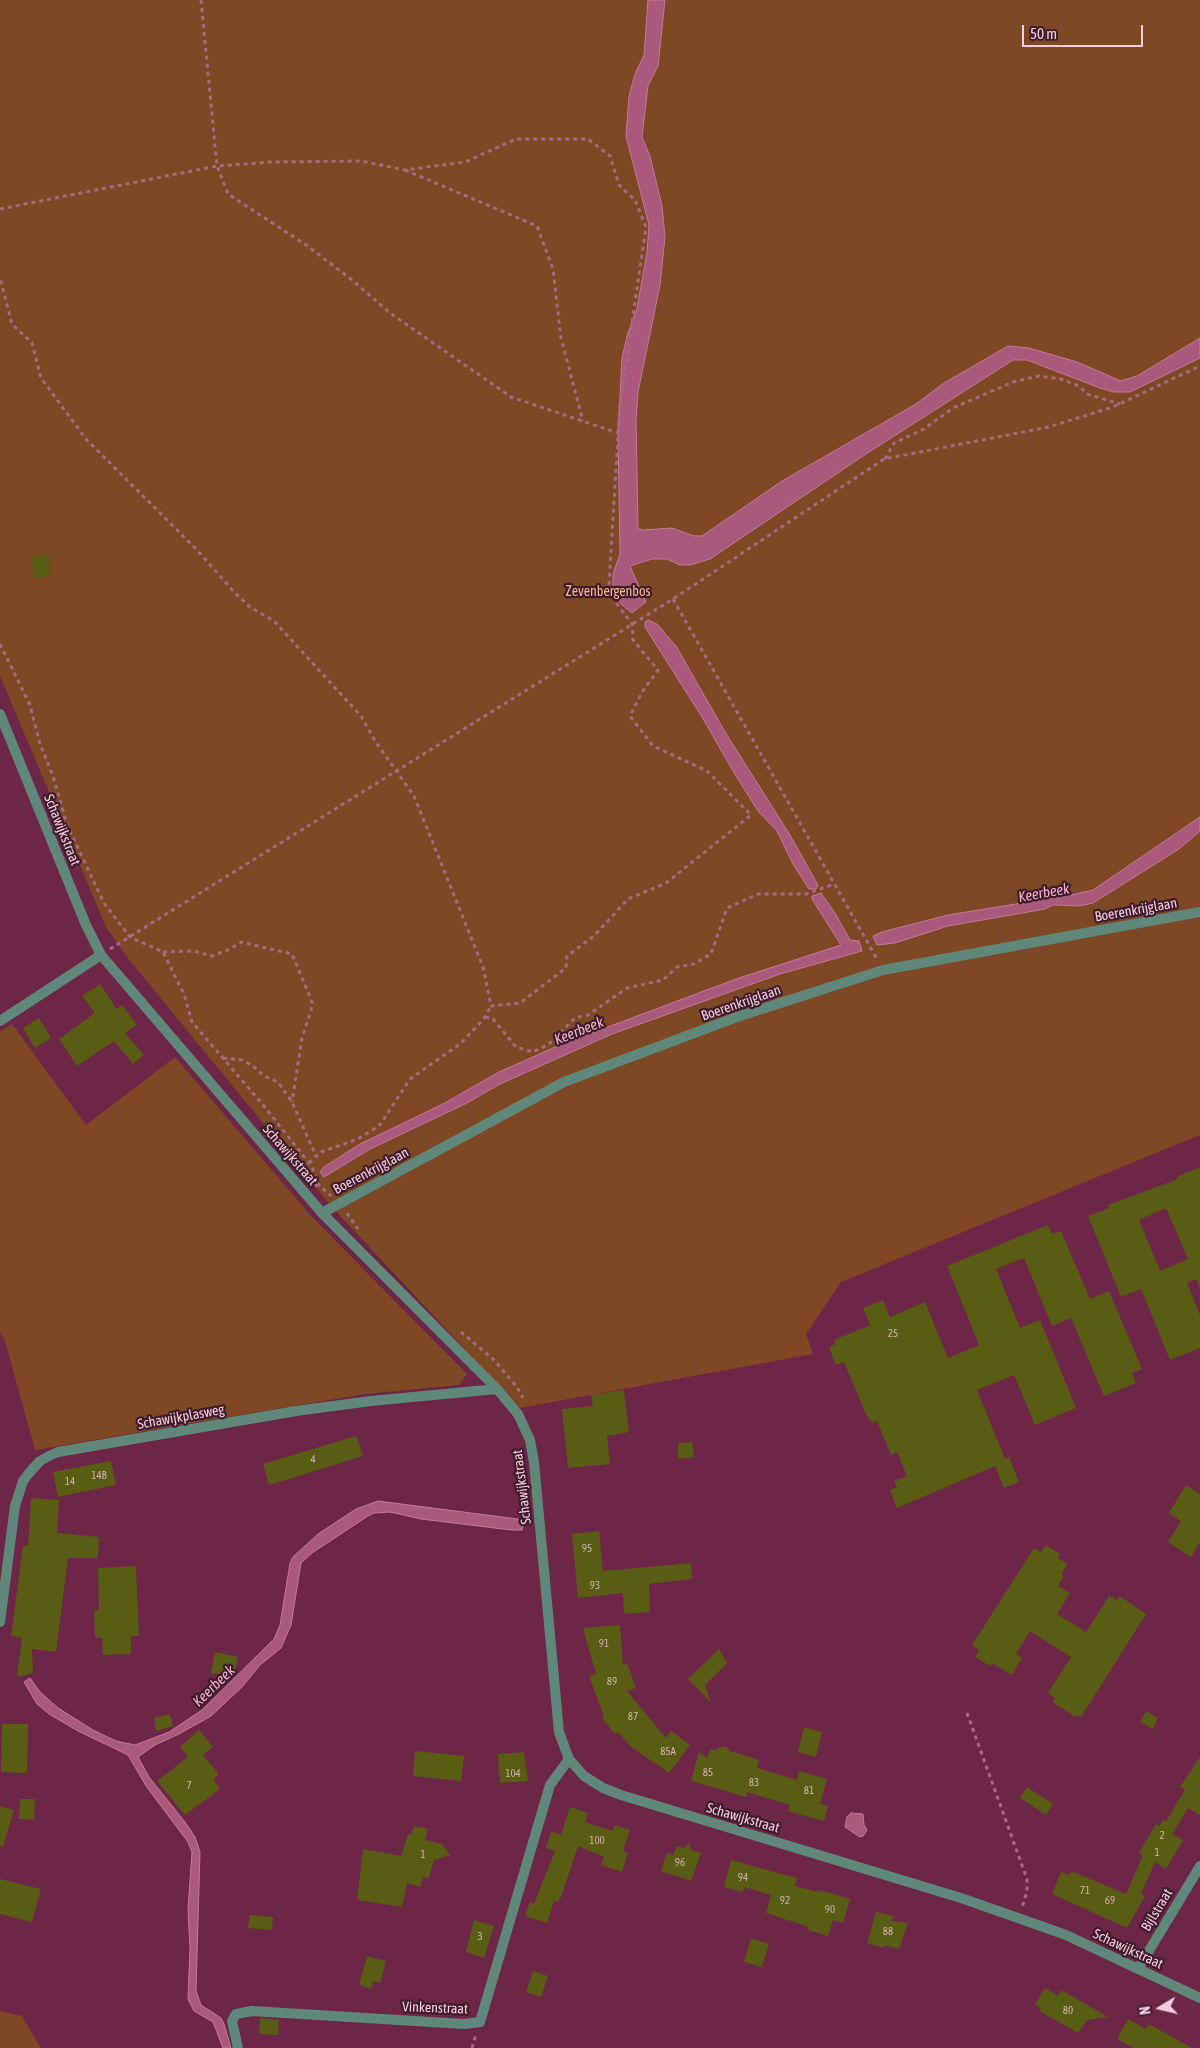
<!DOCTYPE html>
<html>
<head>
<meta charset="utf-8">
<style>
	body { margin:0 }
	#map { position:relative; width:1200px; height:2048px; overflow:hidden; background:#6d2548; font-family:"Asap Condensed",sans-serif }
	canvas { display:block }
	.north { position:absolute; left:1135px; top:1983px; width:50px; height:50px; -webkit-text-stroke:4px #3e1d2c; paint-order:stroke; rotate:261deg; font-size:14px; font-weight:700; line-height:20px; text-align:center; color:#f8cbdd }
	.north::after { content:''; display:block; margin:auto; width:18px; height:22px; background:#f8cbdd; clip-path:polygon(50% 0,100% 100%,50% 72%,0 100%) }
	.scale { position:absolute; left:1022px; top:25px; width:121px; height:22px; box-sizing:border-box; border:2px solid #f8cbdd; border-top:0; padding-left:6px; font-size:15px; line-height:18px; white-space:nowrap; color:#f8cbdd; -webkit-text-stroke:4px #3e1d2c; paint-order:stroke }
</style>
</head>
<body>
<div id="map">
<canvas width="1200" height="2048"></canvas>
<div class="north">N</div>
<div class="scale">50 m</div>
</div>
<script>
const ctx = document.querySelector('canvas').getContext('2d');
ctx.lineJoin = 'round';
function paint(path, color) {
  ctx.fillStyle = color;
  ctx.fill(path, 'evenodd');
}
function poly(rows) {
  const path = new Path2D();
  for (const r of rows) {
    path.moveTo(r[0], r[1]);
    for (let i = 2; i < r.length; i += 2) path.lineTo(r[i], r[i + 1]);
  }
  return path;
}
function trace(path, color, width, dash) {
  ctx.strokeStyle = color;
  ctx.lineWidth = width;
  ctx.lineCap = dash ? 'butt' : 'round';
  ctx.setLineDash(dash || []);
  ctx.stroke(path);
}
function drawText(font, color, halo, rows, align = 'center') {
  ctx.font = font + ' "Asap Condensed",sans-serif';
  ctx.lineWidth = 4.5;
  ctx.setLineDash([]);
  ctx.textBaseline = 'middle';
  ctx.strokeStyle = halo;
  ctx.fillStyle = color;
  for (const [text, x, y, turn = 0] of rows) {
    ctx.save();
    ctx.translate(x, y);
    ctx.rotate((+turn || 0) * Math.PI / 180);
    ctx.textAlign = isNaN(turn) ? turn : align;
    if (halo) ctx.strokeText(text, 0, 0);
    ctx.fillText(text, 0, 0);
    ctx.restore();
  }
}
const green = poly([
	[0,0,1200,0,1200,1135,841,1282,806,1334,813,1354,520,1408,330,1205,127,957,106,927,0,676],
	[12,1024,86,1125,175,1057,312,1217,467,1374,459,1385,365,1394,35,1450,5,1341,0,1332,0,1031],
	[0,2011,22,2016,41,2048,0,2048]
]);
const water = poly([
	[648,0,665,0,658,66,648,86,642,137,650,156,662,206,665,237,660,285,638,392,636,420,638,528,643,530,672,528,694,536,702,536,782,481,916,404,944,383,1008,346,1029,348,1077,362,1121,381,1137,376,1200,338,1200,358,1130,392,1114,392,1100,388,1027,360,1013,360,866,454,710,559,690,565,680,565,667,559,652,559,630,566,646,602,632,613,622,605,616,596,613,588,613,574,620,554,618,433,622,358,627,336,637,308,647,253,649,225,626,136,629,96,635,74,644,55,648,0],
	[648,620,657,624,676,646,725,732,790,835,818,885,816,889,809,889,793,864,777,831,758,811,736,776,702,717,645,627,645,622,648,620],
	[1200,817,1200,831,1179,849,1093,903,1079,906,1053,905,1045,909,948,926,895,943,877,945,873,936,882,932,948,915,1071,895,1093,890,1200,817],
	[821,893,835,913,850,940,859,941,862,951,780,974,612,1034,500,1084,465,1104,370,1149,324,1177,320,1172,324,1167,360,1144,443,1104,499,1072,560,1045,736,979,841,945,812,899,812,896,821,893],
	[378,1501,525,1520,522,1530,511,1530,421,1519,390,1512,374,1513,368,1516,312,1553,301,1563,291,1625,281,1648,260,1665,242,1687,211,1716,179,1734,155,1745,138,1757,149,1777,185,1822,195,1837,200,1852,196,1991,201,2005,221,2018,224,2024,231,2048,223,2048,213,2022,194,2011,188,1999,190,1949,188,1909,192,1852,188,1842,146,1786,128,1755,78,1731,49,1714,37,1704,24,1682,30,1678,40,1692,58,1708,93,1730,116,1741,135,1745,169,1732,202,1710,274,1639,280,1625,290,1563,293,1557,318,1534,356,1509,378,1501],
	[851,1813,863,1814,864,1825,867,1830,863,1836,860,1837,845,1827,847,1817,851,1813]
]);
const building = poly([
	[48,554,51,576,34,578,31,557],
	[100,984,117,1009,122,1005,137,1025,125,1033,144,1055,133,1064,114,1041,77,1066,59,1039,95,1013,82,996],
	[39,1018,51,1038,35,1048,23,1028],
	[1200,1167,1200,1288,1196,1279,1187,1283,1200,1315,1200,1348,1170,1360,1141,1289,1121,1297,1088,1216,1109,1208,1108,1205,1178,1179,1177,1177],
	[1166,1208,1188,1259,1160,1271,1139,1220],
	[1048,1225,1052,1234,1061,1231,1090,1299,1109,1291,1142,1369,1132,1373,1136,1383,1104,1396,1071,1318,1052,1326,1024,1258,996,1269,1020,1328,1040,1320,1076,1408,1035,1425,1014,1375,977,1390,1005,1459,1009,1457,1019,1482,1004,1488,995,1466,897,1508,890,1490,897,1487,894,1481,907,1476,897,1452,891,1455,877,1421,872,1423,866,1414,844,1362,836,1365,829,1347,836,1344,834,1340,870,1325,863,1308,883,1300,890,1317,925,1302,948,1358,979,1345,947,1266],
	[624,1390,629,1432,607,1436,610,1464,568,1468,562,1409,593,1406,591,1395],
	[356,1436,363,1456,269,1485,263,1464],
	[692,1442,694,1457,678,1459,678,1443],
	[111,1461,116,1485,58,1497,53,1472],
	[1186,1485,1200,1494,1200,1542,1191,1557,1168,1542,1181,1521,1169,1513],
	[31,1498,59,1500,57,1533,99,1537,98,1558,68,1558,56,1652,32,1649,33,1673,17,1677,22,1638,11,1636,23,1546,28,1546],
	[599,1531,603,1571,691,1563,692,1579,649,1584,650,1612,624,1614,623,1593,578,1598,572,1534],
	[1046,1545,1060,1554,1058,1558,1068,1564,1061,1574,1064,1576,1058,1586,1070,1593,1057,1614,1086,1632,1109,1596,1117,1600,1119,1596,1146,1614,1081,1717,1077,1715,1076,1717,1052,1702,1055,1698,1048,1693,1071,1657,1030,1631,1016,1654,1022,1658,1012,1675,992,1663,990,1666,975,1657,979,1650,972,1645,1034,1548,1041,1552],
	[136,1566,139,1636,131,1636,131,1654,103,1655,102,1638,95,1638,94,1611,99,1610,98,1568],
	[620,1625,623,1665,627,1663,636,1688,627,1691,666,1738,671,1731,690,1745,669,1773,630,1746,618,1732,615,1734,602,1718,604,1716,589,1676,596,1674,583,1628],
	[719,1649,727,1663,705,1685,711,1703,688,1679],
	[215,1652,238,1657,234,1678,211,1673],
	[1146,1711,1158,1718,1153,1729,1140,1722],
	[170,1714,173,1726,156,1731,154,1718],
	[2,1724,28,1724,27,1773,1,1772],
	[804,1727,822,1732,816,1757,798,1752],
	[199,1730,213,1747,203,1755,219,1774,213,1779,220,1789,185,1815,157,1781,188,1757,180,1747],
	[723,1746,728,1748,730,1751,759,1760,757,1768,797,1780,799,1771,827,1779,820,1804,828,1806,824,1821,788,1811,790,1805,747,1792,746,1797,691,1781,699,1752,707,1758,710,1749,715,1750],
	[415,1751,464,1756,461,1781,413,1776],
	[524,1752,528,1781,500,1783,498,1754],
	[1200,1757,1200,1815,1188,1808,1172,1834,1183,1840,1166,1869,1155,1862,1141,1894,1145,1896,1127,1928,1052,1894,1061,1872,1069,1875,1071,1871,1126,1894,1143,1855,1139,1853,1156,1824,1159,1826,1163,1820,1166,1821,1185,1790,1180,1787],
	[1027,1787,1053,1804,1046,1815,1020,1798],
	[20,1799,35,1799,34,1820,19,1819],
	[0,1806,14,1810,3,1847,0,1846],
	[570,1807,588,1813,585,1822,612,1831,615,1825,630,1830,623,1851,628,1853,622,1872,601,1865,604,1857,578,1846,561,1897,558,1902,554,1901,547,1923,525,1916,530,1902,534,1904,555,1851,546,1848,551,1831,561,1835],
	[414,1826,428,1829,425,1840,442,1844,450,1855,434,1860,429,1878,423,1877,420,1887,407,1883,402,1907,357,1900,363,1849,401,1856,408,1834,411,1835],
	[689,1843,691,1850,701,1853,691,1881,661,1871,667,1853,673,1855,677,1846,684,1848],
	[731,1860,797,1878,795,1886,819,1892,820,1890,850,1899,843,1923,833,1920,828,1936,808,1930,809,1927,766,1913,771,1895,744,1887,743,1892,724,1887],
	[0,1879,41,1889,32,1922,0,1914],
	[876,1912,893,1916,892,1921,908,1923,899,1949,885,1945,884,1948,867,1943],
	[250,1915,273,1917,272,1930,248,1928],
	[474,1920,494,1926,484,1958,466,1952],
	[751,1938,769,1944,762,1967,744,1962],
	[367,1956,386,1961,380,1983,373,1981,371,1989,359,1985],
	[533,1971,548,1976,541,1997,526,1992],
	[1045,1988,1058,1996,1061,1990,1108,2017,1087,2020,1078,2033,1039,2011,1041,2008,1035,2005],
	[260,2018,279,2020,278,2035,259,2034],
	[1128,2019,1146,2029,1149,2024,1192,2048,1134,2048,1117,2039]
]);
const path = poly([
	[201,0,217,166,228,194,306,245,351,279,390,313,511,397,618,433],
	[405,170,537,226,553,269,561,338,583,421],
	[0,209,217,166,272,162,361,161,405,170,465,162,516,139,588,139,610,156,619,185,635,200,646,227,620,404,609,584,614,600,632,624,633,640,658,670,642,692,630,716,653,746,707,771,751,815,666,883,628,899,594,936,567,956,566,968,520,1003,491,1006,483,967,414,796,375,741,361,716,274,621,250,607,235,593,196,549,86,439,41,378,32,343,12,324,0,278],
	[885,459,894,443,924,429,953,408,1013,382,1039,376,1061,379,1079,386,1087,394,1120,404],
	[673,599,877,959],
	[0,644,30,705,40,744,53,776,67,825,104,903,130,937,163,952,184,994,192,1022,264,1106,309,1163,313,1169,317,1188],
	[110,949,673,599,884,459,1049,427,1113,407,1200,366],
	[163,952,194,951,212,956,230,949,241,942,292,954,313,1004,302,1038,292,1102],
	[485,1017,493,1019,516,1047,533,1052,549,1044,575,1018,588,1015,627,988,663,980,677,967,694,964,711,954,727,908,758,894,806,894,834,884],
	[223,1058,242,1060,253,1066,264,1076,278,1082,292,1102,316,1156],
	[309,1163,321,1152,358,1139,380,1125,410,1079,460,1044,483,1020,491,1006],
	[317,1183,331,1196],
	[347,1213,358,1229],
	[461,1332,494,1360,517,1387,523,1398],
	[967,1713,1027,1879,1027,1891,1022,1908],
	[472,2048,476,2034]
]);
const minor = poly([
	[0,714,86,925,101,955,322,1213,497,1389,518,1414,530,1440,534,1462,559,1732,569,1759,584,1776,603,1788,621,1795,961,1898,1018,1918,1066,1935,1200,1998],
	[0,1021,101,955],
	[322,1213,564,1082,737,1017,883,970,1200,912],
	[0,1622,15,1506,23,1481,29,1473,40,1461,49,1456,58,1452,296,1411,371,1401,497,1389],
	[1138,1969,1200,1866],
	[238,2048,232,2021,236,2014,252,2011,464,2024,480,2022,550,1785,569,1759]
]);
const numberNames = [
	["25",893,1334],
	["4",313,1460],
	["14B",99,1476],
	["14",70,1482],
	["95",587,1549],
	["93",595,1586],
	["91",604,1644],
	["89",612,1682],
	["87",633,1717],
	["85A",668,1752],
	["85",708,1773],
	["104",513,1774],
	["83",754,1783],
	["7",189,1786],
	["81",809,1791],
	["2",1162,1836],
	["100",597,1841],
	["1",1157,1853],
	["1",423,1855],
	["96",680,1863],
	["94",743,1878],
	["71",1085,1891],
	["92",785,1901],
	["69",1110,1901],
	["90",830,1910],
	["88",888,1932],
	["3",480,1937],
	["80",1068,2011]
];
const parkNames = [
	["Zevenbergenbos",608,592]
];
const streetNames = [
	["Schawijkstraat",62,830,68],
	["Boerenkrijglaan",1136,910,-10],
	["Boerenkrijglaan",741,1003,-19],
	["Schawijkstraat",290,1155,49],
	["Boerenkrijglaan",371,1171,-28],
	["Schawijkplasweg",181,1417,-10],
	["Schawijkstraat",522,1487,-97],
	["Schawijkstraat",743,1818,16],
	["Bijlstraat",1157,1910,-59],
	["Schawijkstraat",1128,1949,25],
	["Vinkenstraat",435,2008,2]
];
const waterNames = [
	["Keerbeek",1044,893,-10],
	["Keerbeek",579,1031,-22],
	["Keerbeek",214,1686,-44]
];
paint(green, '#7d4823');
paint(water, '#ab587d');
trace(water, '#c27a9a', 1);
paint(building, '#595d14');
trace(path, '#a56885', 3, [4, 4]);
trace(minor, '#5f887b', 10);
drawText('11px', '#d0b0ab', null, numberNames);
drawText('14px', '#f3b58f', '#3e1d2c', parkNames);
drawText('14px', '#f8cbdd', '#3e1d2c', streetNames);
drawText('italic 15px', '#f5b0cc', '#3e1d2c', waterNames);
</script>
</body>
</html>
